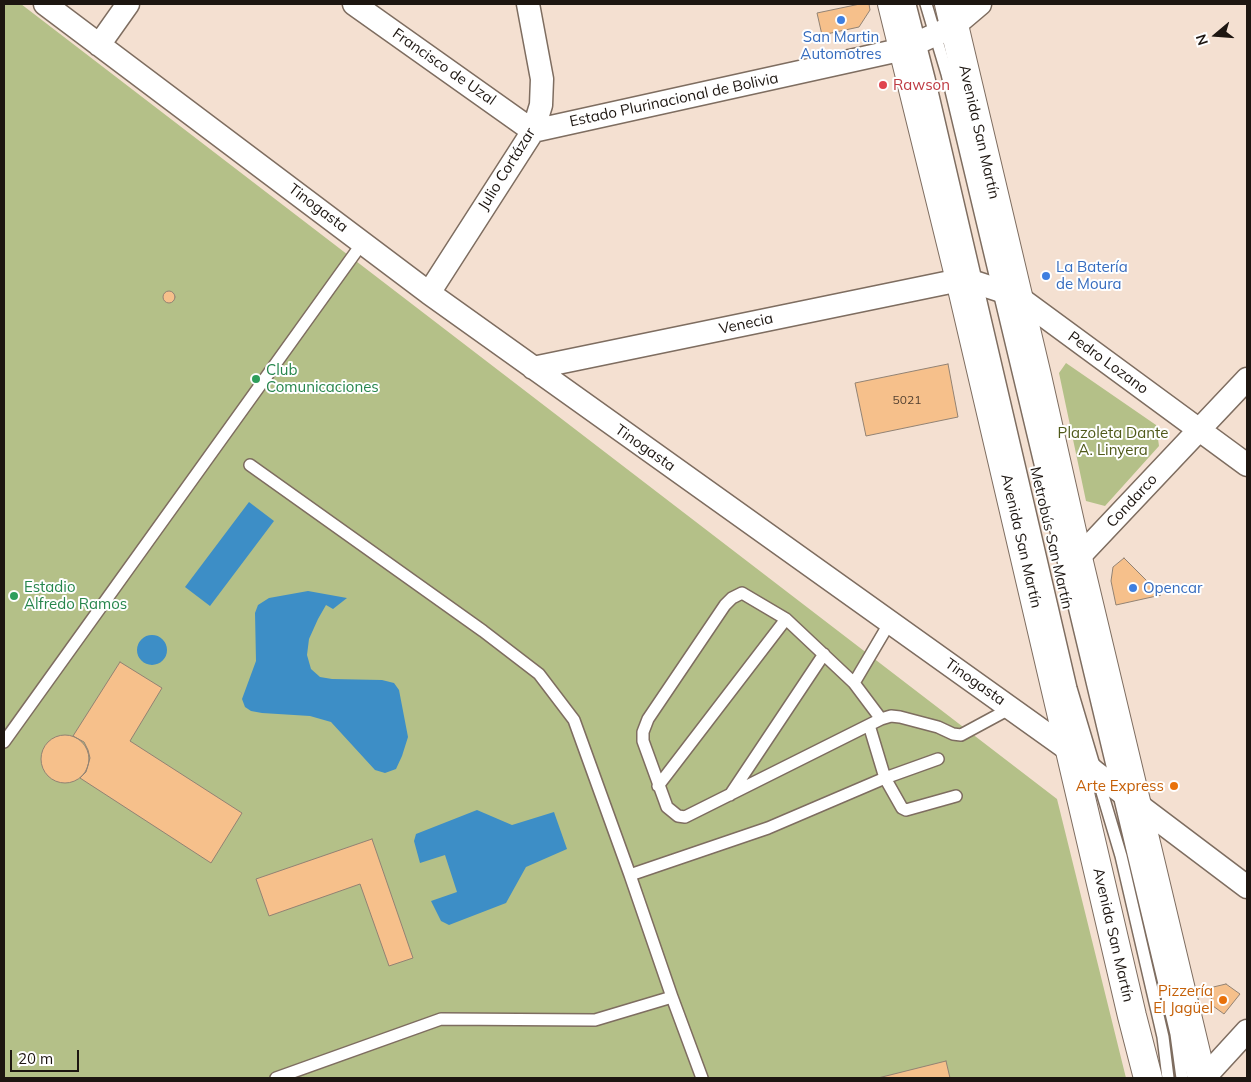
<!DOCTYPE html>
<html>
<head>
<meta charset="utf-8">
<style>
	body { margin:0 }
	#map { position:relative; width:1251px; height:1082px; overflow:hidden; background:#f4e0d1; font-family:Mulish,sans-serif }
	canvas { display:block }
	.frame { position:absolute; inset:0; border:5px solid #1d1611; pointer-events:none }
	.north { position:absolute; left:1191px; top:10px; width:50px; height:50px; -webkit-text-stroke:4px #fff; paint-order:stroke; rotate:252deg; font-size:14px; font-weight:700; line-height:20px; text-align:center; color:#1d1611 }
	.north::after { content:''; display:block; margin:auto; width:18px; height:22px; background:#1d1611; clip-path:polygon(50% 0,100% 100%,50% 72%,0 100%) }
	.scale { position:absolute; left:10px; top:1050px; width:69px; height:22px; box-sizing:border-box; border:2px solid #1d1611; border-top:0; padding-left:6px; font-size:15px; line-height:18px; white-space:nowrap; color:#1d1611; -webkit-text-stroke:4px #fff; paint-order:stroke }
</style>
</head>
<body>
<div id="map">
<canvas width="1251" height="1082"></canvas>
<div class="frame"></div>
<div class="north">N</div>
<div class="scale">20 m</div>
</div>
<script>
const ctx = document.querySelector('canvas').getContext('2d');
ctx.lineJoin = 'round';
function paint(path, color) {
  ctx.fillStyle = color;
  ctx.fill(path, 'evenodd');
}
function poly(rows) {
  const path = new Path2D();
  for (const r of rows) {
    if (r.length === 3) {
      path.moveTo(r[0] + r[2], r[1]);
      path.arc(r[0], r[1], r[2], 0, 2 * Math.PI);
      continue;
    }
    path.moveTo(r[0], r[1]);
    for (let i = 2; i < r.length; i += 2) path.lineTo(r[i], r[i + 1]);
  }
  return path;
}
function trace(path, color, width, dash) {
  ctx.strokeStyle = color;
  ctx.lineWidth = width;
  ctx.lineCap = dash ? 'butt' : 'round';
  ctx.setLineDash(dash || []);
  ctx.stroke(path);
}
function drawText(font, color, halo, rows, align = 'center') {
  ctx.font = font + ' Mulish,sans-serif';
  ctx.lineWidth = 4;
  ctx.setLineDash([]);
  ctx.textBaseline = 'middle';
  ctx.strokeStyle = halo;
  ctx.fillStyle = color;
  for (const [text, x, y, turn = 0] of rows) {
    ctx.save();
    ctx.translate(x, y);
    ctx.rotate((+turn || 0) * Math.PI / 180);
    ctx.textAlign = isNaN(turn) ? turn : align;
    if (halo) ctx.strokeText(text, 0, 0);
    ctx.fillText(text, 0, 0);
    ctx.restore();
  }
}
const green = poly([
	[4,4,21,4,1057,799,1126,1078,4,1078],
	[1066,363,1156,425,1159,446,1105,506,1086,501,1059,373]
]);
const water = poly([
	[249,502,274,521,210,606,185,587],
	[308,591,347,598,333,609,326,605,318,619,309,639,307,655,311,669,320,677,332,679,382,680,394,683,399,690,408,737,402,756,396,769,385,773,375,770,331,722,310,716,262,713,251,711,245,707,242,699,256,661,255,613,258,605,269,598],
	[152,650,15],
	[477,810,512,825,554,812,567,849,526,867,506,903,449,925,441,921,431,901,457,892,445,855,420,863,414,841,416,834]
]);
const building = poly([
	[860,4,869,4,870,10,859,27,822,35,817,13,860,4],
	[169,297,6],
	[948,364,958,417,866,436,855,383,948,364],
	[1124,558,1161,595,1116,605,1111,581,1113,567,1124,558],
	[120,662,162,688,130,741,242,813,211,863,80,778,86,772,90,758,88,750,84,742,73,736,120,662],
	[65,759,24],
	[372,839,413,958,389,966,360,884,269,916,256,879,372,839],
	[1226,984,1240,994,1224,1014,1213,1006,1209,988,1226,984],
	[946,1061,950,1078,878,1078,946,1061]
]);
const service = poly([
	[910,4,929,78,1071,688,1121,856,1163,1037,1168,1078],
	[926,4,947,74,1176,1034,1182,1078],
	[250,465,483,631,539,674,574,720,630,875],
	[854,683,890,622],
	[881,719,854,683,786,619,742,593,732,598,725,605,648,719,643,732,643,741,667,807,678,816,685,817,881,719,891,716,900,717,938,727,953,734,961,735,1011,708],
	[869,725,885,778,902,808,906,810,956,796],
	[4,742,363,242],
	[658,786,786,619],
	[730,795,824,654],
	[672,997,702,1078],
	[276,1078,441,1019,595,1020,672,997,630,875,768,828,885,778,938,759]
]);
const minor = poly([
	[45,4,429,293,1069,750,1096,773,1247,887],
	[354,4,533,131,904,49,954,26,980,4],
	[99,45,128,4],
	[429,293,533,131,541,105,542,79,528,4],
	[533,368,960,280,977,283,1017,296,1247,465],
	[1078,558,1247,379],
	[1204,1078,1247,1031]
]);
const primary = poly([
	[892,4,960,280,1132,1016,1148,1078],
	[949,4,1037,376,1078,558,1202,1078]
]);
const markers = [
	[841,20,5,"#3f7fe0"],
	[883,85,5,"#e0444e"],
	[1046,276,5,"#3f7fe0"],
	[256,379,5,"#2e9e5b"],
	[1133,588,5,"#3f7fe0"],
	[14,596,5,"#2e9e5b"],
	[1174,786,5,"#e8710a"],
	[1223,1000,5,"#e8710a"]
];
const numberNames = [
	["5021",907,400]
];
const shopNames = [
	["San Martin",841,37,"center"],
	["Automotres",841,54,"center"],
	["La Batería",1056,267],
	["de Moura",1056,284],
	["Opencar",1143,588]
];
const streetNames = [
	["Francisco de Uzal",444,67,35],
	["Estado Plurinacional de Bolivia",674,100,-12],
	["Avenida San Martín",979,132,77],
	["Julio Cortázar",507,169,-58],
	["Tinogasta",318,208,37],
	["Venecia",746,324,-12],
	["Pedro Lozano",1108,363,36],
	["Tinogasta",645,448,35],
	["Condarco",1132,501,-47],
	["Metrobús San Martín",1051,538,77],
	["Avenida San Martín",1021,541,77],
	["Tinogasta",975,682,35],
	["Avenida San Martín",1113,935,77]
];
const healthNames = [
	["Rawson",893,85]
];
const leisureNames = [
	["Club",266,370],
	["Comunicaciones",266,387],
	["Estadio",24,587],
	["Alfredo Ramos",24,604]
];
const parkNames = [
	["Plazoleta Dante",1113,433],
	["A. Linyera",1113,450]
];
const foodNames = [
	["Arte Express",1164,786],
	["Pizzería",1213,991],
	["El Jagüel",1213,1008]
];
paint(green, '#b4c088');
paint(water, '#3d8ec6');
paint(building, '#f6c08b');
trace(building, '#928273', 1);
trace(service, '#7e6d60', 14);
trace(minor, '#7e6d60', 25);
trace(primary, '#7e6d60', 30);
trace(service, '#fff', 11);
trace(minor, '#fff', 22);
trace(primary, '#fff', 28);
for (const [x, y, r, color] of markers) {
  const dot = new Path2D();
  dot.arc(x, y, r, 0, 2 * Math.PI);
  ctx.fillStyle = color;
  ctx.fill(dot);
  trace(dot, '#fff', 2);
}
drawText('12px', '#534030', null, numberNames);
drawText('15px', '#366cbe', '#fff', shopNames, 'left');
drawText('15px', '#1d1611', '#fff', streetNames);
drawText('15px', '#be3a42', '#fff', healthNames, 'left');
drawText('15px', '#27864d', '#fff', leisureNames, 'left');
drawText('15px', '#4f5919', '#fff', parkNames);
drawText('15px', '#c56008', '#fff', foodNames, 'right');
</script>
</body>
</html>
